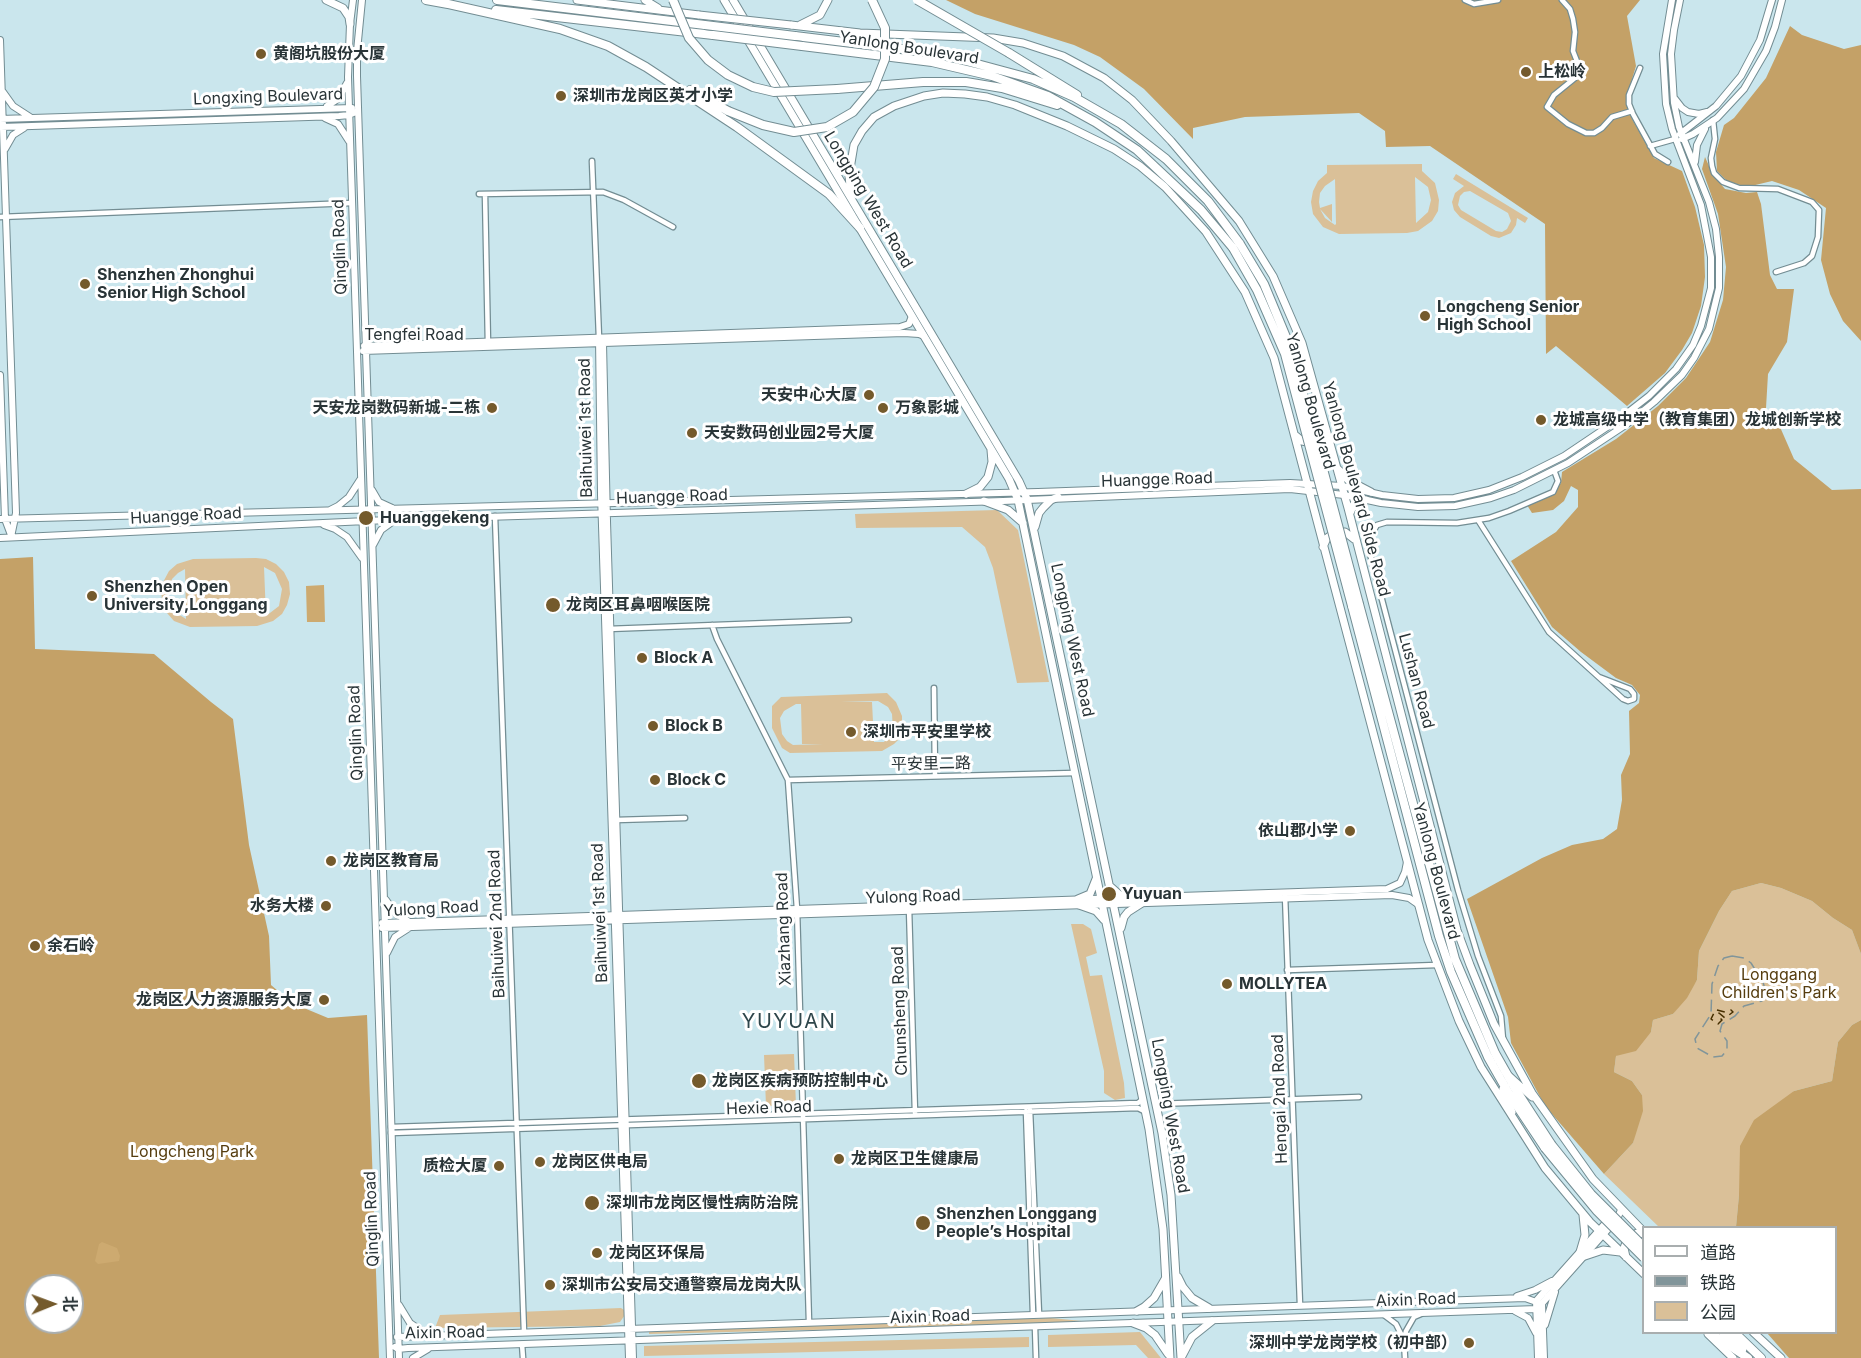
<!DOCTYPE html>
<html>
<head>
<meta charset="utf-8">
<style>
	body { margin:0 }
	#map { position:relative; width:1861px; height:1358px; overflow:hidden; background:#cae6ed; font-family:Inter,"Noto Sans SC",sans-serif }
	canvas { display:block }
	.legend { position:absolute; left:1642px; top:1226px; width:195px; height:108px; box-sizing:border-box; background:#fff; border:2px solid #a9aeaf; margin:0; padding:8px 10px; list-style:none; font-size:18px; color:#293437 }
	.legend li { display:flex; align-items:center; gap:12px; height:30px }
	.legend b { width:30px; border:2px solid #a9aeaf }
	.north { position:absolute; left:24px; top:1274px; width:60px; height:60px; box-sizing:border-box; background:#fff; border:2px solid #a9aeaf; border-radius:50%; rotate:89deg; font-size:16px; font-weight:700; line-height:24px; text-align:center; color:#293437 }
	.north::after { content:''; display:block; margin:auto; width:21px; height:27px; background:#745a2c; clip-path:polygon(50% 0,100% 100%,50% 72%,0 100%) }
</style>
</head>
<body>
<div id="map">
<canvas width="1861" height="1358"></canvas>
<ul class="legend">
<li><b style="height:8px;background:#fff"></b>道路</li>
<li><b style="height:8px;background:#81959a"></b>铁路</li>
<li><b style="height:16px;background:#dac098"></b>公园</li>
</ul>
<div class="north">北</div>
</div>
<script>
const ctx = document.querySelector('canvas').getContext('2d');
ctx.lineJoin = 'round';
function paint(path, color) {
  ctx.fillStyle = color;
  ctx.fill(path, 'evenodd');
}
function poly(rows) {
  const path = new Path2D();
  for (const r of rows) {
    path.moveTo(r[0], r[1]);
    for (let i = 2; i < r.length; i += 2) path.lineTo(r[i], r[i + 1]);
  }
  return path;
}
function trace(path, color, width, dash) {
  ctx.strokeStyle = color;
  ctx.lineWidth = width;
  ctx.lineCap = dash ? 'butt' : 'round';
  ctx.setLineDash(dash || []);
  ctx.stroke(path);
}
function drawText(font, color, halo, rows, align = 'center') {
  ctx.font = font + ' Inter,"Noto Sans SC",sans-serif';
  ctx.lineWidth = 6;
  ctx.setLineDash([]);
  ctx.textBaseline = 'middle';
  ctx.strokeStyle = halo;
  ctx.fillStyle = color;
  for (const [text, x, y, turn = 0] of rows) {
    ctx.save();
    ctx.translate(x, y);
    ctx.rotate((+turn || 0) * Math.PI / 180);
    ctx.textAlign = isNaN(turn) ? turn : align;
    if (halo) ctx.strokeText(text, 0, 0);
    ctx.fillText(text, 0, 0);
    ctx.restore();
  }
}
const green = poly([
	[1422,164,1422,171,1435,183,1439,200,1438,211,1432,221,1418,231,1407,233,1339,234,1323,227,1313,214,1311,202,1313,191,1318,181,1327,173,1327,165],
	[1415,177,1428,187,1431,200,1428,212,1416,223],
	[1335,179,1336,224,1335,225,1325,218,1320,209,1332,222,1332,204,1320,208,1319,202,1320,193,1325,186],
	[1456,174,1528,218,1525,223,1517,218,1516,225,1511,233,1499,238,1491,236,1460,217,1454,210,1452,202,1455,193,1464,186,1453,179],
	[1470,191,1508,213,1511,221,1507,229,1502,232,1496,231,1461,210,1458,205,1460,196,1464,192],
	[997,510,1018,530,1049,682,1017,683,993,568,985,547,962,527,856,528,855,514],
	[256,558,266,559,276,564,284,572,289,582,290,594,287,605,282,614,273,621,257,626,190,627,174,621,167,613,162,603,161,586,169,571,177,564,193,559],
	[264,567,275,573,282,589,279,606,266,616],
	[185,569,186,618,186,619,175,612,168,596,172,579,178,573],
	[887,693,896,702,902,716,902,727,899,739,894,744,882,751,790,753,782,748,772,728,772,706,781,697],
	[878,701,888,707,892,714,893,731,884,742,874,742,872,702,841,702],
	[796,704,801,704,802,744,823,744,793,745,787,741,782,734,780,718,784,711],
	[1761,883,1781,888,1812,901,1833,918,1852,930,1861,954,1861,1020,1852,1025,1838,1042,1832,1081,1794,1091,1739,1195,1736,1227,1659,1227,1604,1174,1633,1143,1642,1095,1632,1081,1614,1072,1616,1056,1651,1032,1653,1020,1673,1014,1697,980,1699,951,1719,911,1732,891],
	[1071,924,1083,924,1091,929,1097,953,1086,957,1090,976,1102,975,1124,1083,1125,1098,1115,1100,1104,1093,1104,1071],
	[794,1054,796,1106,766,1106,764,1055],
	[621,1308,627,1312,620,1322,600,1326,435,1328,440,1315],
	[1051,1318,1082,1321,1051,1324,649,1334,649,1332,721,1328],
	[1140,1332,1161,1358,1148,1358,1136,1345,1048,1347,1048,1335],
	[1029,1337,1029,1347,644,1356,644,1346]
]);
const forest = poly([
	[946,0,1640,0,1627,16,1636,66,1626,99,1631,117,1654,158,1682,171,1695,207,1704,245,1705,277,1701,306,1692,333,1682,350,1665,373,1627,406,1556,346,1546,354,1545,224,1430,146,1386,147,1385,131,1359,113,1245,117,1193,128,1193,139,1144,89,1100,57,1074,45,975,14],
	[1790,26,1802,35,1844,49,1861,45,1861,341,1843,321,1830,294,1821,260,1826,208,1799,190,1772,181,1747,187,1727,181,1717,171,1716,152,1724,125,1734,118,1766,78],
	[1705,157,1713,175,1725,189,1746,193,1757,192,1761,204,1770,275,1777,289,1794,289,1787,342,1768,374,1766,408,1755,418,1768,420,1780,427,1794,459,1832,490,1861,489,1861,954,1852,930,1833,918,1812,901,1781,888,1761,883,1732,891,1719,911,1699,951,1697,980,1687,998,1673,1014,1653,1020,1651,1032,1636,1051,1616,1056,1614,1072,1632,1081,1642,1095,1643,1111,1633,1143,1604,1174,1545,1106,1511,1043,1508,1017,1467,899,1542,858,1572,845,1603,839,1617,829,1622,800,1621,775,1630,754,1629,711,1639,703,1640,695,1632,685,1616,678,1581,652,1552,627,1511,561,1556,532,1578,507,1578,490,1571,486,1564,501,1553,510,1532,513,1527,505,1548,496,1561,483,1562,472,1616,439,1658,406,1686,378,1710,342,1723,300,1726,267,1718,214,1702,169],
	[33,557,35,649,154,654,211,702,233,719,249,845,269,936,271,985,292,1003,328,1018,367,1015,379,1358,0,1358,0,559],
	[36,1286,72,1286,72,1322,36,1322],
	[1861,1020,1861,1358,1789,1358,1767,1333,1836,1332,1836,1228,1736,1227,1739,1195,1740,1146,1754,1120,1794,1091,1832,1081,1838,1042,1852,1025]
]);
const water = poly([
	[324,585,325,622,307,622,306,586],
	[102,1242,117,1248,120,1256,119,1261,98,1264,95,1261,99,1244]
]);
const ferry = poly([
	[1717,1010,1725,1012,1731,1010,1733,1012,1725,1018,1719,1013,1718,1016,1722,1020,1718,1024,1711,1019,1714,1013,1717,1010]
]);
const street = poly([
	[1465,0,1474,4,1498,0],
	[1562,0,1570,9,1573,19,1575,32,1573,51,1580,69,1575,78,1554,95,1547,107,1568,124,1586,133,1594,133,1602,128,1612,117,1632,111],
	[1640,68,1629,95,1629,104,1633,114,1655,154,1668,162],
	[1713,120,1715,139,1711,158,1712,166,1714,173,1723,182,1739,188,1778,189,1812,202,1819,210,1818,237,1812,256,1804,263,1776,272],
	[1650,146,1675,139],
	[592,161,599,338],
	[479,194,603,192,624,200,673,227],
	[485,194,488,345],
	[0,217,352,203],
	[495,516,524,1332],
	[1478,520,1549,632,1623,699,1628,701,1634,699,1634,694,1630,689,1599,677],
	[712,625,717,639,788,780,797,909,809,1322],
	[608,629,849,620],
	[934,688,935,776],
	[788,780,1075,773],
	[616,820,685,818],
	[1285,895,1300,1305],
	[909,908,915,1113],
	[1287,970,1437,965],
	[1503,1039,1501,1016,1478,956,1458,890,1369,550,1369,538,1377,525,1387,522,1457,523,1489,518,1509,511,1553,492,1558,481,1554,470],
	[1156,1104,1359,1097],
	[1030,1110,1039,1314],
	[1026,1111,1033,1314],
	[391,1127,1138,1103,1143,1099],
	[391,1133,1138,1108,1146,1112],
	[1384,1315,1396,1324,1403,1338],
	[1035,1327,1036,1358],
	[522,1344,523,1358],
	[1405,1358,1404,1340,1406,1331,1414,1317,1421,1314]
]);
const secondary = poly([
	[353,0,350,24,348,77,390,1358],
	[362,0,357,51,357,76,399,1358],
	[0,40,16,513,11,537],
	[3,92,13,106,30,117],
	[1675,99,1682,108,1688,112,1699,114,1707,112],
	[327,106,338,99,347,83],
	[325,118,338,124,349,141],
	[0,119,352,108],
	[1,127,339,116,349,115,358,111],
	[1680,134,1716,106,1741,76,1760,40,1772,0],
	[1682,139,1693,134,1717,118,1744,89,1766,51,1775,27,1782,0],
	[5,149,13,135,24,128],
	[1695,162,1697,145,1705,129],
	[599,338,603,343,607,521,633,1358],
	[599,338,601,495,629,1358],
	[364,346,900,327,909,324,912,316],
	[363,351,904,333,919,334,924,336],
	[0,375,5,519,11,535],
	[372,490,379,502,392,508],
	[330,510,338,506,349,497,360,480],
	[0,519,1038,492,1290,483,1342,486,1382,495,1418,499,1454,498,1489,490,1522,477,1564,456,1622,417,1649,396,1676,369,1693,345,1701,326,1711,288,1711,257,1701,205,1672,129,1666,104,1663,54,1672,0],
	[324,525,335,529,347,537,362,558],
	[0,538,388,520,1003,501,1290,489,1344,495,1381,503,1418,507,1455,506,1491,498,1514,490,1568,463,1627,424,1654,402,1682,375,1694,358,1709,329,1719,288,1719,257,1716,229,1709,202,1679,127,1674,103,1671,54,1674,30,1680,0],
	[373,545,381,530,392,522],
	[386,900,396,914,408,921],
	[382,923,1387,889,1400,883,1405,872,1407,862],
	[382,928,1392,895,1409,898,1419,905],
	[387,953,395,937,409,928],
	[1517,1296,1535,1290,1552,1281],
	[399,1305,410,1323,426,1334],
	[1515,1311,1528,1318,1536,1333],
	[1545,1325,1555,1292],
	[397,1337,1525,1298,1542,1304,1544,1358],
	[395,1347,398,1349,408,1348,1537,1309,1617,1219,1621,1210],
	[413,1358,428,1349],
	[1538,1358,1536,1301,1610,1218]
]);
const primary = poly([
	[326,0,343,8,349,17,350,24],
	[577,0,699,15],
	[645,0,658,8],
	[724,0,1009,479,1018,500,1149,1129,1163,1229,1170,1358],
	[733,0,1019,481,1027,499,1162,1133,1171,1195,1181,1358],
	[791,25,860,33,993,38,1023,43,1063,56,1104,78,1132,100,1171,141,1239,221,1273,276,1302,343,1348,508,1457,930,1470,965,1494,1024,1532,1093,1593,1179,1644,1232],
	[800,25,820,15,828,0],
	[851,198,849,175,854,145,862,131,874,117,894,106,924,96,943,93,965,94,987,97,1015,105,1067,126,1114,149,1140,166,1165,187,1206,232,1245,292,1274,358,1428,940,1459,1021,1481,1067,1545,1168,1590,1222,1644,1274],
	[1296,436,1302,441,1312,443,1322,438,1326,429],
	[1339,470,1348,480,1371,492],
	[966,494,980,487,988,477,992,462,991,450],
	[984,501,1008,510,1023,523],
	[1350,513,1354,504,1366,500],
	[1035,527,1039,513,1043,508,1051,500,1058,497],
	[1323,547,1327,538,1335,532,1345,532,1354,539],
	[1111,887,1120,895,1132,898],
	[1078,899,1090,894,1096,879],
	[1079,905,1096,911,1104,920],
	[1121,928,1124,917,1128,912,1142,903],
	[1509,1076,1532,1097],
	[1503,1089,1512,1112],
	[1580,1252,1585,1235,1583,1215],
	[1585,1256,1603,1250,1620,1252],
	[1626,1257,1624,1248,1627,1240,1637,1233,1644,1234],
	[1178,1277,1183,1287,1192,1298,1209,1308],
	[1137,1311,1144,1307,1154,1298,1165,1279],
	[1133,1323,1146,1328,1155,1335,1168,1354],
	[1753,1332,1781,1358],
	[1708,1334,1733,1358],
	[1182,1356,1192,1337,1212,1321]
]);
const highway = poly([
	[426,0,448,4],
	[497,0,705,25],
	[444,3,560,29,608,46,646,67,737,127,829,194,860,228],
	[496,10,713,35],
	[795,36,910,50,955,58,1033,79,1074,97,1121,124,1166,159,1208,201,1240,244],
	[802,46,932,62,992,76,1048,96,1095,122,1137,150,1201,210,1233,248],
	[1009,53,1077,95],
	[837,89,923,82,966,82,1002,88,1057,105],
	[690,90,728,111],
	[1359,604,1455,959,1495,1053,1516,1090,1551,1144],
	[1352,606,1439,936,1451,972,1488,1057,1509,1094,1545,1148],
	[1709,1332,1748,1358],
	[1723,1332,1742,1350],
	[1734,1332,1761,1358]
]);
const rail = poly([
	[1732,956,1744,958,1751,963,1763,982,1766,993,1762,1001,1744,1006,1735,1016,1722,1024,1720,1031,1727,1041,1727,1050,1722,1056,1713,1057,1697,1048,1695,1039,1711,1014,1712,984,1718,966,1724,958,1732,956]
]);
const primaryBridge = poly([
	[699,15,791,25]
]);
const highwayBridge = poly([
	[673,0,689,38,708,60,728,75,753,87,774,92,837,89],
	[917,0,1009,53],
	[705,25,795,36],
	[713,35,802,46],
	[728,111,763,125,794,132,827,127,853,112,874,87,885,59,885,28,872,0],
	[1240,244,1264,284,1291,349,1359,604],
	[1233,248,1257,290,1285,354,1352,606],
	[1551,1144,1591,1194,1644,1247],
	[1545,1148,1597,1211,1644,1258]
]);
const markers = [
	[261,54,6,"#745a2c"],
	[1526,72,6,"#745a2c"],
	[561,96,6,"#745a2c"],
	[85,284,6,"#745a2c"],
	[1425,316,6,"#745a2c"],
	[869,395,6,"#745a2c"],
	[492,408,6,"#745a2c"],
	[883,408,6,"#745a2c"],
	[1541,420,6,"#745a2c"],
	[692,433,6,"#745a2c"],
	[366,518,8,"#745a2c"],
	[92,596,6,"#745a2c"],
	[553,605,8,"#745a2c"],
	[642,658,6,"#745a2c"],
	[653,726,6,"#745a2c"],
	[851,732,6,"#745a2c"],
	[655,780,6,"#745a2c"],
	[1350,831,6,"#745a2c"],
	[331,861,6,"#745a2c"],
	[1109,894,8,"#745a2c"],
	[326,906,6,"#745a2c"],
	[35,946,6,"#745a2c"],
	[1227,984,6,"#745a2c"],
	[324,1000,6,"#745a2c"],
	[699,1081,8,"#745a2c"],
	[839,1159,6,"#745a2c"],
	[540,1162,6,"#745a2c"],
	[499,1166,6,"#745a2c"],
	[592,1203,8,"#745a2c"],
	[923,1223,8,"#745a2c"],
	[597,1253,6,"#745a2c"],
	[550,1285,6,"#745a2c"],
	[1469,1343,6,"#745a2c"]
];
const streetNames = [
	["Yanlong Boulevard",909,48,9],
	["Longxing Boulevard",268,97,-2],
	["Longping West Road",868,200,59],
	["Qinglin Road",340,247,-92],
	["Tengfei Road",414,335],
	["Yanlong Boulevard",1310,401,74],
	["Baihuiwei 1st Road",586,428,-91],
	["Huangge Road",1157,480,-2],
	["Yanlong Boulevard Side Road",1356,489,75],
	["Huangge Road",672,497,-2],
	["Huangge Road",186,516,-3],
	["Longping West Road",1072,640,78],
	["Lushan Road",1416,681,75],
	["Qinglin Road",356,733,-92],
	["平安里二路",931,764,-1],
	["Yanlong Boulevard",1436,871,75],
	["Yulong Road",913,897,-2],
	["Yulong Road",431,909,-3],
	["Baihuiwei 1st Road",600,913,-92],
	["Baihuiwei 2nd Road",497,924,-92],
	["Xiazhang Road",784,929,-92],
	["Chunsheng Road",900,1011,-92],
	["Hengai 2nd Road",1280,1099,-92],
	["Hexie Road",769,1108,-2],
	["Longping West Road",1170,1116,80],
	["Qinglin Road",372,1219,-92],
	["Aixin Road",1416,1300,-2],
	["Aixin Road",930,1317,-2],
	["Aixin Road",445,1333,-1]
];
const poiNames = [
	["黄阁坑股份大厦",273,54],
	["上松岭",1538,72],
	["深圳市龙岗区英才小学",573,96],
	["Shenzhen Zhonghui",97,275],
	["Senior High School",97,293],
	["Longcheng Senior",1437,307],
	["High School",1437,325],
	["天安中心大厦",857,395,"right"],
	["天安龙岗数码新城-二栋",480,408,"right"],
	["万象影城",895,408],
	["龙城高级中学（教育集团）龙城创新学校",1553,420],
	["天安数码创业园2号大厦",704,433],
	["Huanggekeng",380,518],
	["Shenzhen Open",104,587],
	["University,Longgang",104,605],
	["龙岗区耳鼻咽喉医院",566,605],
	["Block A",654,658],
	["Block B",665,726],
	["深圳市平安里学校",863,732],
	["Block C",667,780],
	["依山郡小学",1338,831,"right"],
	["龙岗区教育局",343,861],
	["Yuyuan",1122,894],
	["水务大楼",314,906,"right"],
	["余石岭",47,946],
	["MOLLYTEA",1239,984],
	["龙岗区人力资源服务大厦",312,1000,"right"],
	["龙岗区疾病预防控制中心",712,1081],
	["龙岗区卫生健康局",851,1159],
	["龙岗区供电局",552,1162],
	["质检大厦",487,1166,"right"],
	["深圳市龙岗区慢性病防治院",606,1203],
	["Shenzhen Longgang",936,1214],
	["People’s Hospital",936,1232],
	["龙岗区环保局",609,1253],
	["深圳市公安局交通警察局龙岗大队",562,1285],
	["深圳中学龙岗学校（初中部）",1457,1343,"right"]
];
const parkNames = [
	["Longgang",1779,975],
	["Children's Park",1779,993],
	["Longcheng Park",192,1152]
];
const quarterNames = [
	["YUYUAN",789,1022]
];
paint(green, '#dac098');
paint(forest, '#c4a167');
paint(water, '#cdaa70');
trace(ferry, '#462f00', 1.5, [8, 6]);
trace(street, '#738d93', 7);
trace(secondary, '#738d93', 8);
trace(primary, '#738d93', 9);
trace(highway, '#738d93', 10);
trace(street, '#fff', 4.5);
trace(secondary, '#fff', 6);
trace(primary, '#fff', 7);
trace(highway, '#fff', 8);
trace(rail, '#81959a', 1.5, [12, 6]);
trace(primaryBridge, '#738d93', 9, []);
trace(highwayBridge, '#738d93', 10, []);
trace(primaryBridge, '#fff', 7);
trace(highwayBridge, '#fff', 8);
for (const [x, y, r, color] of markers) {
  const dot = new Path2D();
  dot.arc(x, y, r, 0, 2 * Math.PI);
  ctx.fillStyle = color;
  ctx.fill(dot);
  trace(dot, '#fff', 2);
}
drawText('16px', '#293437', '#fff', streetNames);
drawText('bold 16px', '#293437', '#fff', poiNames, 'left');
drawText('16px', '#563d0f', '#fff', parkNames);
ctx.letterSpacing = '1.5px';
drawText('20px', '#2e464b', '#fff', quarterNames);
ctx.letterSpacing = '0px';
</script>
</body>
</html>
